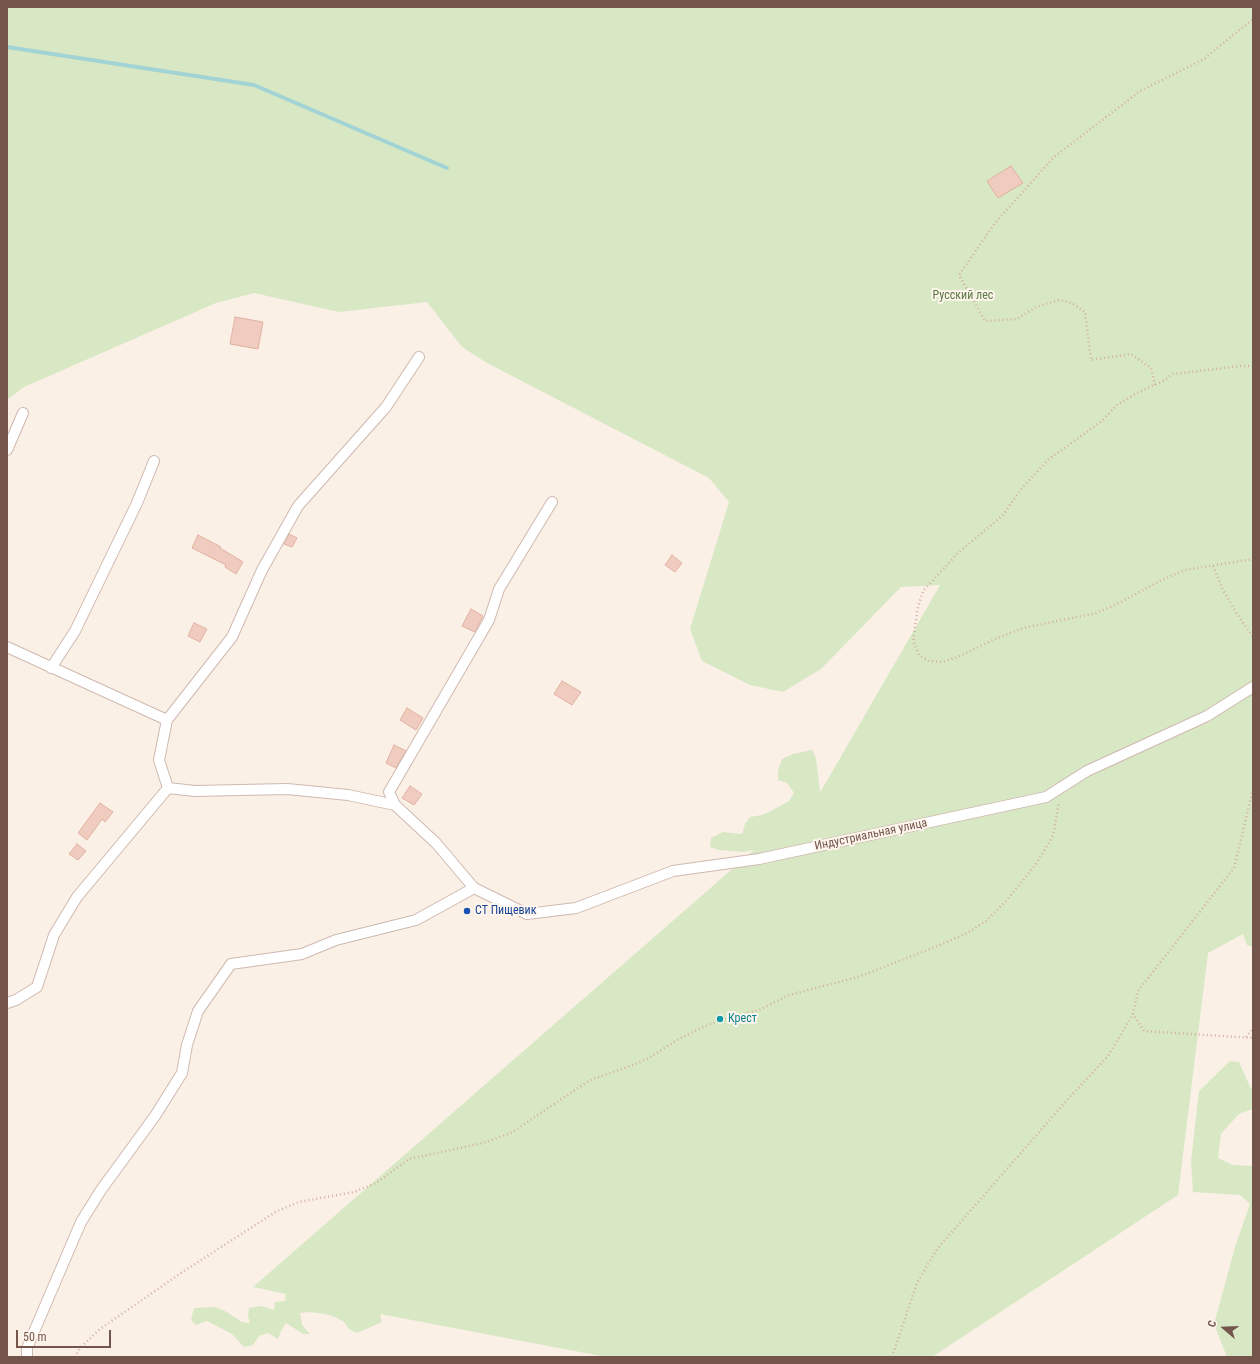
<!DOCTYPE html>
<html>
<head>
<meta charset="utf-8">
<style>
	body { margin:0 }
	#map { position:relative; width:1260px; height:1364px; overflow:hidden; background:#fbf0e6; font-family:"Roboto Condensed",sans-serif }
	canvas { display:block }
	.frame { position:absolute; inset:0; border:8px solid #73554c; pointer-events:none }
	.north { position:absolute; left:1204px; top:1308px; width:40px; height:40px; -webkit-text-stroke:3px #fef5ec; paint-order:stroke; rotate:289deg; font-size:11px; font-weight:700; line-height:16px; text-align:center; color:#73554c }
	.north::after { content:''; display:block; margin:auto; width:14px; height:18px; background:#73554c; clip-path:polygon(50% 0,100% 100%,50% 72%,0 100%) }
	.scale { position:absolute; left:16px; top:1330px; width:95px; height:18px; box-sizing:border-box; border:2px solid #73554c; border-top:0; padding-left:5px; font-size:12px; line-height:14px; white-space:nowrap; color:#73554c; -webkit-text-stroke:3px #fef5ec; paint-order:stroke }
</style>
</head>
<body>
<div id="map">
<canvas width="1260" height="1364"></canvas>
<div class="frame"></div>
<div class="north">С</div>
<div class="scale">50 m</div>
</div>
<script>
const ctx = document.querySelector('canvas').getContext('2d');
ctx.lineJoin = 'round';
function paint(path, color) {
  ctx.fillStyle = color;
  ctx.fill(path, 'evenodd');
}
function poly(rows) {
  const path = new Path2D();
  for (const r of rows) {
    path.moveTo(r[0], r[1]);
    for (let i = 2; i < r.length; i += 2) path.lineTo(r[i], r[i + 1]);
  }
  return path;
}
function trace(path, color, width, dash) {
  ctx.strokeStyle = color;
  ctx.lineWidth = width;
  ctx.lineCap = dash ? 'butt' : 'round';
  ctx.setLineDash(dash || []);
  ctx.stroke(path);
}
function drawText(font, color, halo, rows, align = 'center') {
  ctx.font = font + ' "Roboto Condensed",sans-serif';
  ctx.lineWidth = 4;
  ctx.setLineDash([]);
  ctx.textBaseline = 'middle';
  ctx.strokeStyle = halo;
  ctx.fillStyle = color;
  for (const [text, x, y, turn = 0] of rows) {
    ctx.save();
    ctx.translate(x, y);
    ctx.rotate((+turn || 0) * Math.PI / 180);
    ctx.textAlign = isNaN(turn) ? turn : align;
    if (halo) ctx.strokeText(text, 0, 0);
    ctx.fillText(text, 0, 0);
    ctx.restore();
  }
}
const green = poly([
	[7,7,1253,7,1253,947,1247,945,1243,934,1208,953,1178,1195,932,1357,606,1357,380,1314,382,1322,357,1333,349,1329,344,1322,335,1317,325,1314,310,1312,300,1313,302,1325,310,1334,303,1334,286,1323,281,1331,278,1339,268,1333,259,1336,253,1345,244,1347,232,1334,207,1321,196,1325,191,1320,194,1308,215,1307,227,1312,242,1322,250,1323,248,1316,249,1308,261,1306,274,1310,275,1302,285,1301,286,1294,253,1287,754,850,743,852,719,850,710,847,711,838,723,832,742,834,745,824,750,817,762,815,771,811,789,801,794,793,787,783,778,780,778,771,782,759,793,754,812,750,816,758,820,792,821,791,940,585,901,587,821,669,783,692,750,685,702,661,690,629,729,502,709,478,487,363,462,347,427,302,339,312,254,293,216,303,24,387,7,400],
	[1230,1061,1239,1062,1251,1089,1253,1089,1253,1109,1239,1114,1221,1134,1218,1158,1233,1165,1253,1166,1253,1357,1227,1357,1214,1324,1235,1247,1250,1204,1240,1195,1193,1192,1191,1161,1199,1091]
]);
const stream = poly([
	[7,47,254,85,447,168]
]);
const building = poly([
	[1011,166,1023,183,998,198,987,181,1011,166],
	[235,317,263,322,258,349,230,344,235,317],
	[289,534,297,538,292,547,284,544,289,534],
	[198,535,221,547,220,548,243,562,236,574,225,567,226,565,192,548,198,535],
	[672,555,682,563,675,572,665,565,672,555],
	[471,609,483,616,475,632,462,626,471,609],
	[194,623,207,629,200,642,188,636,194,623],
	[562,681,581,692,572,705,554,694,562,681],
	[407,708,423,718,416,730,400,720,407,708],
	[394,745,406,751,396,768,386,763,394,745],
	[410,786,422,794,414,805,402,798,410,786],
	[100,803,113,812,105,822,102,819,87,840,78,833,100,803],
	[77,844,86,851,78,860,69,854,77,844]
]);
const path = poly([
	[1253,366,1241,366,1173,374,1163,381,1137,393,1117,405,1102,421,1049,459,1022,488,1003,515,958,553,923,591,918,607,913,641,919,655,929,661,942,662,958,657,995,639,1023,628,1096,613,1115,605,1164,579,1185,570,1253,559],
	[1155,385,1151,368,1131,354,1091,360,1085,312,1072,303,1059,300,1036,307,1017,319,985,321,959,275,995,223,1054,157,1140,91,1204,59,1253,19],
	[1213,566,1223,590,1237,614,1253,637],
	[1253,789,1234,868,1138,991,1133,1014,1144,1031,1253,1038],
	[1246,1037,1253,1029],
	[75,1357,80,1348,100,1329,181,1273,277,1211,299,1202,354,1192,376,1183,409,1159,483,1143,511,1133,590,1080,633,1065,647,1059,679,1039,701,1028,723,1019,759,1010,789,995,858,977,940,945,967,933,986,921,1007,900,1036,864,1053,836,1059,802],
	[892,1357,917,1283,937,1249,1069,1098,1108,1056,1133,1014]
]);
const street = poly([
	[7,450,23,413],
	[7,647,167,720,159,760,168,788,195,791,287,789,348,795,395,805,436,843,474,888,527,914,576,908,673,871,759,859,1046,797,1087,771,1207,716,1253,687],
	[51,668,75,631,137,503,154,461],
	[167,720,232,637,262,570,298,506,386,407,419,357],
	[395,805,389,792,489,620,499,589,552,502],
	[7,1003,16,1000,37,987,54,935,77,897,168,788],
	[27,1357,27,1348,81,1222,101,1190,155,1116,182,1073,187,1045,198,1011,231,964,302,954,336,940,416,920,474,888]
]);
const markers = [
	[467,911,4,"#1a4fb4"],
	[720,1019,4,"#0f9aa8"]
];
const parkNames = [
	["Русский лес",963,296]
];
const streetNames = [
	["Индустриальная улица",871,835,-12]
];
const transitNames = [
	["СТ Пищевик",475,911]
];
const cultureNames = [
	["Крест",728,1019]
];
paint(green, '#d8e8c5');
trace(stream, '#a2d4d5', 4);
paint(building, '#efccbf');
trace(building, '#e1b1a0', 1);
trace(street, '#cfb9b0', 12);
trace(path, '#d4afa2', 2.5, [1, 3]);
trace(street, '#fff', 10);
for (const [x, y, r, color] of markers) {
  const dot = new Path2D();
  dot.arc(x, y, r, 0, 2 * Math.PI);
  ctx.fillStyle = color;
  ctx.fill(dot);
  trace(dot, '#fef5ec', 1.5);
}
drawText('12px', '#5b7844', '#fef5ec', parkNames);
drawText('12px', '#73554c', '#fef5ec', streetNames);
drawText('12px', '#164399', '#fef5ec', transitNames, 'left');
drawText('12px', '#0d838f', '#fef5ec', cultureNames, 'left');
</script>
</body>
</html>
